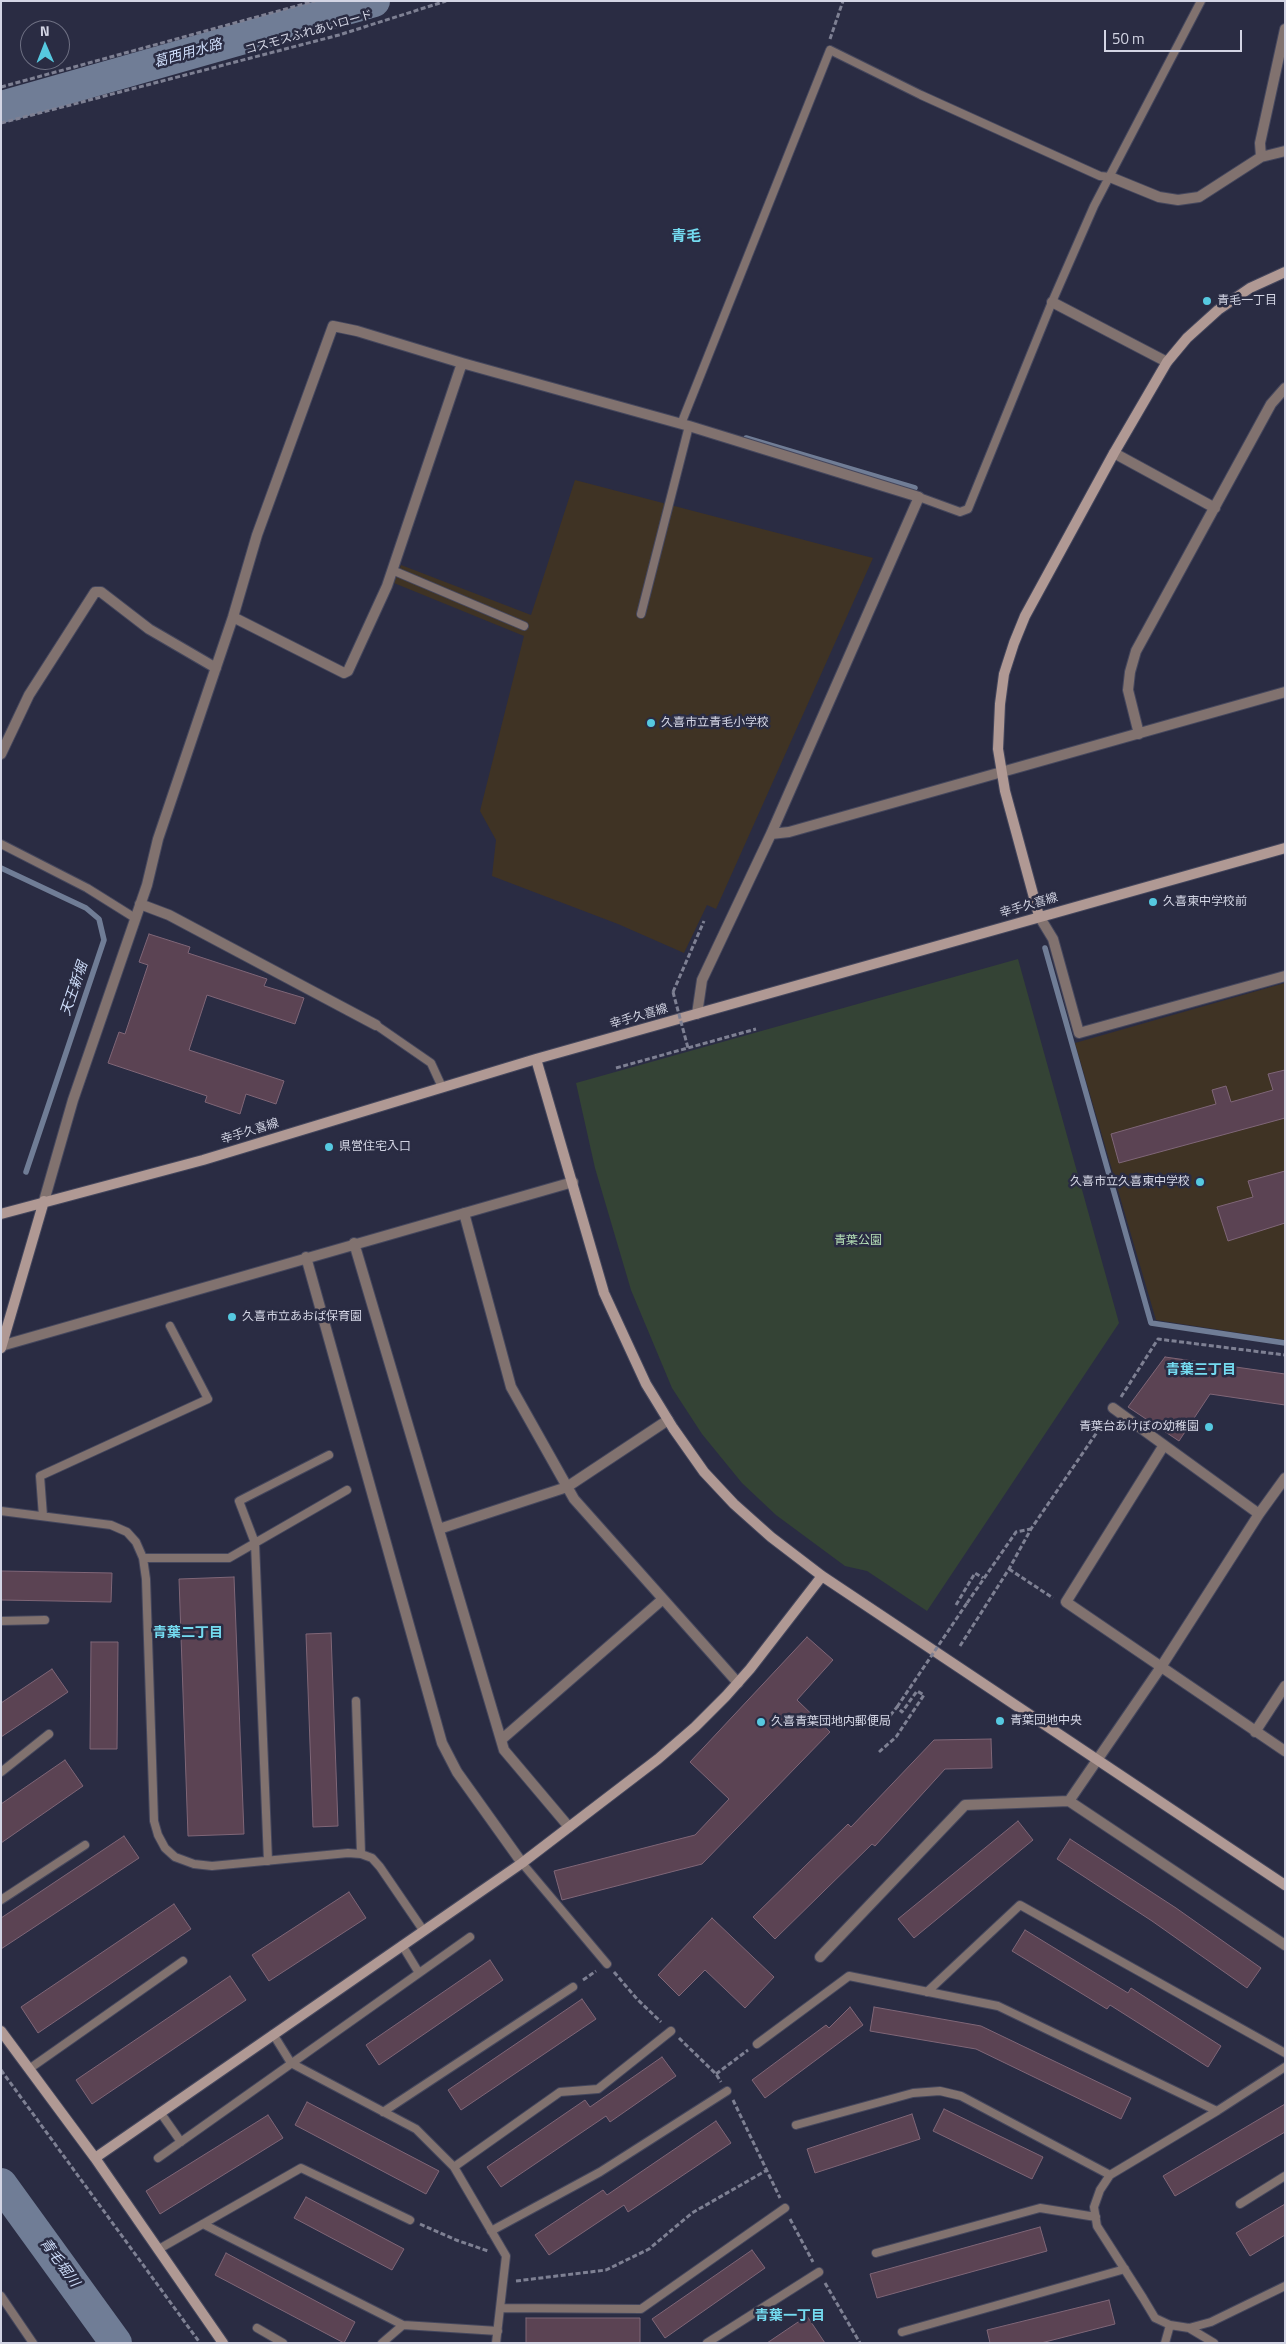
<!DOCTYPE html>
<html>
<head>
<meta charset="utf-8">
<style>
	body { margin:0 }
	#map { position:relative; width:1286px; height:2344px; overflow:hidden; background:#2a2c43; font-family:"Titillium Web",sans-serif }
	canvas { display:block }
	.frame { position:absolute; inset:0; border:2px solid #d3d5e4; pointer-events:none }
	.north { position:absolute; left:20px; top:20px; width:50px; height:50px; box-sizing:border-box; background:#2a2c43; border:1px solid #6e7083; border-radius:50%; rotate:359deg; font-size:14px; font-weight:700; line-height:20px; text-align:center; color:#d3d5e4 }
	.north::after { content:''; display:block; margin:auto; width:18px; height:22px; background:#56c9e0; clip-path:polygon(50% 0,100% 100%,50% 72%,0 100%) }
	.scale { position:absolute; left:1104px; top:30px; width:138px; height:22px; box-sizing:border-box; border:2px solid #d3d5e4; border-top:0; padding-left:6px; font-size:15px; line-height:18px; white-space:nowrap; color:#d3d5e4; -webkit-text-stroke:4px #2a2c43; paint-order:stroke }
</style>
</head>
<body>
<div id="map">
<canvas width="1286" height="2344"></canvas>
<div class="frame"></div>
<div class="north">N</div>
<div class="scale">50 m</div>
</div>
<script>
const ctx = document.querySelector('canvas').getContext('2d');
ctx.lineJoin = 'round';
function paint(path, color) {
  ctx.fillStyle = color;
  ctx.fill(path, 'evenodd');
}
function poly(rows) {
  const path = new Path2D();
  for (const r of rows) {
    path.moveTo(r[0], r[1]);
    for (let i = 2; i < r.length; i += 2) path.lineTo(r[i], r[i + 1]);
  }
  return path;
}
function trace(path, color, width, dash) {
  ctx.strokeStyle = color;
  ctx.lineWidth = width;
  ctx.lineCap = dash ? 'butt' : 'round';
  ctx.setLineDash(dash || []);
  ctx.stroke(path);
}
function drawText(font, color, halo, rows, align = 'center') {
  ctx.font = font + ' "Titillium Web","Noto Sans JP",sans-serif';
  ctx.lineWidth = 5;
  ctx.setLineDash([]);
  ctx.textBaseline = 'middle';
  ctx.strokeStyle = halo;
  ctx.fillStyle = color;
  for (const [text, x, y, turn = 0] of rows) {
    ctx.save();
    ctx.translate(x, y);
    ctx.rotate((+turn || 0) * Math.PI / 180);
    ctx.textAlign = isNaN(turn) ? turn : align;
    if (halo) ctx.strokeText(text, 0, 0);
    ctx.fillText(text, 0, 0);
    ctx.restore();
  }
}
const education = poly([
	[575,480,873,558,716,909,707,905,684,953,618,924,492,876,496,840,480,811,524,636,394,583,401,565,531,615],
	[1285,983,1285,1340,1156,1320,1075,1043]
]);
const green = poly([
	[1018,959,1119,1323,927,1611,867,1571,845,1566,776,1515,742,1483,702,1434,672,1388,631,1290,595,1168,576,1083]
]);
const stream = poly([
	[746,438,915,488],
	[1,868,86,908,99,919,104,940,26,1172],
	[1045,948,1151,1323,1285,1343]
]);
const river = poly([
	[1,107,374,1],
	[1,2184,116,2343]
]);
const building = poly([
	[149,934,190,947,188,953,267,979,264,986,304,998,295,1024,207,995,189,1050,284,1081,276,1104,246,1094,240,1114,205,1102,207,1096,108,1063,119,1032,125,1034,148,965,139,962,149,934],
	[1285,1070,1285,1118,1119,1163,1111,1134,1216,1104,1212,1090,1226,1086,1231,1102,1273,1090,1268,1074,1285,1070],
	[1285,1171,1285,1223,1228,1241,1217,1207,1253,1197,1248,1181,1285,1171],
	[1165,1357,1285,1374,1285,1405,1210,1394,1179,1441,1128,1407,1165,1357],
	[1,1571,112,1573,111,1602,1,1600,1,1571],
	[234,1577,244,1834,188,1836,179,1579,234,1577],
	[331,1633,338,1826,313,1827,306,1634,331,1633],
	[807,1637,833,1660,797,1700,830,1732,702,1864,562,1900,554,1871,695,1835,729,1799,690,1762,807,1637],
	[91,1642,118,1642,117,1749,90,1749,91,1642],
	[52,1669,68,1692,1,1737,1,1703,52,1669],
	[991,1739,992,1768,945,1769,875,1846,872,1844,775,1939,753,1917,848,1824,851,1827,934,1740,991,1739],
	[65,1760,83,1786,1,1843,1,1804,65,1760],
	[1018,1821,1033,1840,914,1938,898,1919,1018,1821],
	[124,1836,139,1858,1,1949,1,1918,124,1836],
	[1070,1839,1176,1908,1261,1968,1247,1988,1152,1921,1057,1859,1070,1839],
	[349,1892,366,1918,269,1981,252,1955,349,1892],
	[174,1904,191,1929,38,2033,21,2007,174,1904],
	[712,1918,774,1977,745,2008,705,1970,679,1996,658,1975,712,1918],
	[1025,1930,1128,1993,1131,1988,1221,2046,1208,2067,1110,2005,1107,2009,1012,1951,1025,1930],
	[490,1960,503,1980,379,2065,366,2045,490,1960],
	[230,1976,246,2000,92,2104,76,2080,230,1976],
	[582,1999,596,2019,461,2110,448,2090,582,1999],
	[850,2007,863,2025,765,2098,752,2080,826,2025,829,2028,850,2007],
	[874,2007,981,2026,1131,2098,1121,2119,976,2049,870,2031,874,2007],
	[662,2057,676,2076,610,2122,606,2116,501,2187,487,2167,585,2100,590,2107,662,2057],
	[307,2102,439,2171,426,2194,295,2125,307,2102],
	[1285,2104,1285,2132,1175,2196,1163,2176,1285,2104],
	[944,2109,1043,2157,1032,2179,933,2131,944,2109],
	[912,2114,920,2139,815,2173,807,2149,912,2114],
	[268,2115,283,2138,160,2214,146,2191,268,2115],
	[716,2121,731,2143,628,2212,624,2205,549,2255,535,2235,603,2190,607,2195,716,2121],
	[306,2197,404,2249,392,2270,294,2218,306,2197],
	[1285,2204,1285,2235,1250,2256,1236,2233,1285,2204],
	[1040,2227,1047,2251,877,2298,870,2274,1040,2227],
	[752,2250,765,2268,665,2338,652,2319,752,2250],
	[226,2253,355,2322,344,2343,215,2275,226,2253],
	[1109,2300,1115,2324,1041,2343,990,2343,987,2330,1109,2300],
	[807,2316,825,2343,767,2343,807,2316],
	[526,2318,640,2318,640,2343,526,2343,526,2318]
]);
const path = poly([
	[830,39,843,1],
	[1,87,315,1],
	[1,123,339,35,446,1],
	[673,992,704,921],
	[616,1068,756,1029],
	[1121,1397,1158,1339,1285,1355],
	[1009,1569,1053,1598],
	[967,1603,1016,1532,1031,1529],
	[956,1605,975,1573,983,1578],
	[960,1646,1009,1569,1031,1529,1106,1419],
	[879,1752,896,1737,924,1695,917,1691,902,1712,897,1707,885,1722],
	[614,1972,637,1999,661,2022],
	[583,1980,596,1971],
	[679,2038,716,2074,721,2082],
	[1,2070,200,2343],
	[716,2074,748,2050],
	[733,2100,780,2198],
	[790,2219,813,2262],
	[420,2224,456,2240,488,2251],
	[516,2281,606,2270,649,2249,692,2213,767,2170],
	[825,2283,860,2343]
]);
const lane = poly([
	[681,424,830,50,921,95,1100,176,1110,177],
	[919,497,960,512,968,509,1052,302,1094,206,1201,1],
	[392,570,524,626],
	[641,614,689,426],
	[1,844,87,888,135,918],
	[376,1025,431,1063,442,1087],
	[1,1511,111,1525,127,1532,136,1542,143,1558,146,1579,154,1821,158,1835,165,1848,175,1857,194,1864,212,1866,348,1853,361,1854,372,1858,380,1867,423,1930],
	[43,1516,40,1476,208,1399,170,1326],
	[143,1558,229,1558,347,1490],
	[1,1621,45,1620],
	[356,1701,361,1854],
	[1,1772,49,1734],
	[268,1861,255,1543,239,1501,329,1455],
	[522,1863,607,1964],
	[1,1900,85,1845],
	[402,1945,419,1973],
	[927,1992,1020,1905,1285,2053],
	[273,2034,291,2063,416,2129,454,2167,506,2256,496,2343],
	[757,2044,849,1976,998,2006,1217,2111],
	[1285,2067,1217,2111,1110,2175,1100,2190,1094,2207,1097,2226,1143,2298,1155,2318,1170,2325,1189,2328,1211,2322,1285,2286],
	[29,2069,183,1961],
	[160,2112,181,2142],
	[383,2112,573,1987],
	[796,2125,913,2093,940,2091,961,2096,1110,2175],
	[158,2158,470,1937],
	[454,2167,560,2092,598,2089,671,2031],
	[1240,2204,1285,2176],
	[203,2224,403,2325,498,2331],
	[491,2231,600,2172,727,2091],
	[159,2249,301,2168,410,2220],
	[876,2253,1040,2208,1096,2217],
	[1,2296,33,2343],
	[500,2308,641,2309,785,2208],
	[257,2328,283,2343],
	[1189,2328,1214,2343],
	[902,2332,1125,2269],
	[382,2343,403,2325],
	[707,2343,819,2272],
	[1165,2343,1170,2325]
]);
const street = poly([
	[1261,157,1260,143,1285,29],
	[1110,177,1159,197,1178,200,1199,197,1261,157,1285,151],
	[1052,302,1167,362],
	[1114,453,1215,508],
	[233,617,344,673,348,671,387,586,462,363],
	[1139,734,1128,690,1130,672,1136,651,1271,404,1285,388],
	[1,754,29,695,95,592,101,592,149,629,216,668],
	[771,834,789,832,1285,692],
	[140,904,169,915,376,1025],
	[1039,916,1053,939,1079,1033,1285,976],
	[44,1201,73,1100,147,885,158,839,233,617,257,535,333,326,357,331,462,363,689,426,919,497,771,834,702,980,697,1014],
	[464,1213,511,1387,574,1499,738,1683],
	[354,1243,504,1750,569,1827],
	[306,1257,442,1743,457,1772,522,1863],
	[1,1346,573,1182],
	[1113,1408,1259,1514],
	[1164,1445,1066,1602,1285,1751],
	[439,1529,567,1487,668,1420],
	[1255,1732,1285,1686],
	[501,1740,663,1599],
	[1069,1801,1285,1945],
	[820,1957,965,1805,1069,1801,1161,1667,1259,1514,1285,1478]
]);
const secondary = poly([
	[1039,916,1005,791,998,749,1000,704,1004,674,1014,643,1025,616,1114,453,1167,362,1187,338,1218,310,1250,288,1285,272],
	[536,1059,604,1293,646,1384,673,1428,704,1472,734,1504,771,1537,822,1576,1285,1885],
	[1,1214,203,1160,536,1059,1285,848],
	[1,1348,44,1201],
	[1,2031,95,2158,223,2343],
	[95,2158,522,1863,658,1759,695,1727,726,1696,750,1669,822,1576]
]);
const pathBridge = poly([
	[673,992,688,1048],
	[897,1707,967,1603]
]);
const markers = [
	[1207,301,5,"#56c9e0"],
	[651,723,5,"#56c9e0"],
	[1153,902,5,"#56c9e0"],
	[329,1147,5,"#56c9e0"],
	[1200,1182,5,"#56c9e0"],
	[232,1317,5,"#56c9e0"],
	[1209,1427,5,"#56c9e0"],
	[1000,1721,5,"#56c9e0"],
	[761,1722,5,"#56c9e0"]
];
const streetNames = [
	["コスモスふれあいロード",309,33,-16],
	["幸手久喜線",1029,906,-16],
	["幸手久喜線",639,1017,-16],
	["幸手久喜線",250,1132,-17]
];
const poiNames = [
	["青毛一丁目",1217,301],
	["久喜市立青毛小学校",661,723],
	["久喜東中学校前",1163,902],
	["県営住宅入口",339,1147],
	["久喜市立久喜東中学校",1190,1182,"right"],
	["久喜市立あおば保育園",242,1317],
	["青葉台あけぼの幼稚園",1199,1427,"right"],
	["青葉団地中央",1010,1721],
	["久喜青葉団地内郵便局",771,1722]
];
const parkNames = [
	["青葉公園",858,1241]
];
const waterNames = [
	["葛西用水路",188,54,-16],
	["天王新堀",75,989,-71],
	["青毛堀川",59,2263,54]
];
const neighbourhoodNames = [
	["青葉三丁目",1201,1371],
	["青葉二丁目",188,1634],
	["青葉一丁目",790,2317]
];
const quarterNames = [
	["青毛",686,237]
];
paint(education, '#3f3324');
paint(green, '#344335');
trace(stream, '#707d96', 5.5);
trace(river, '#707d96', 32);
paint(building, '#5b4353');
trace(building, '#7f6677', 1);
trace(lane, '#45475d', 10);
trace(street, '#45475d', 12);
trace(secondary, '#45475d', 12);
trace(path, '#7e8093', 3, [5, 2.5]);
trace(lane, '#81726f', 8);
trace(street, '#81726f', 10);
trace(secondary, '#b09994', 10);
trace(pathBridge, '#7e8093', 3, [5, 2.5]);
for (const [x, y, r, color] of markers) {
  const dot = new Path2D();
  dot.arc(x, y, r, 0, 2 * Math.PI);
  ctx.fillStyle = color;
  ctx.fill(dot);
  trace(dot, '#2a2c43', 2);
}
drawText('12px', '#d3d5e4', '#2a2c43', streetNames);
drawText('12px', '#d3d5e4', '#2a2c43', poiNames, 'left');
drawText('12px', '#b4deb6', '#2a2c43', parkNames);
drawText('italic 14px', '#ceddfa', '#2a2c43', waterNames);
drawText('bold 14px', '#74dbf0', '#2a2c43', neighbourhoodNames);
drawText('bold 15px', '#74dbf0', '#2a2c43', quarterNames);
</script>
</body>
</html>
